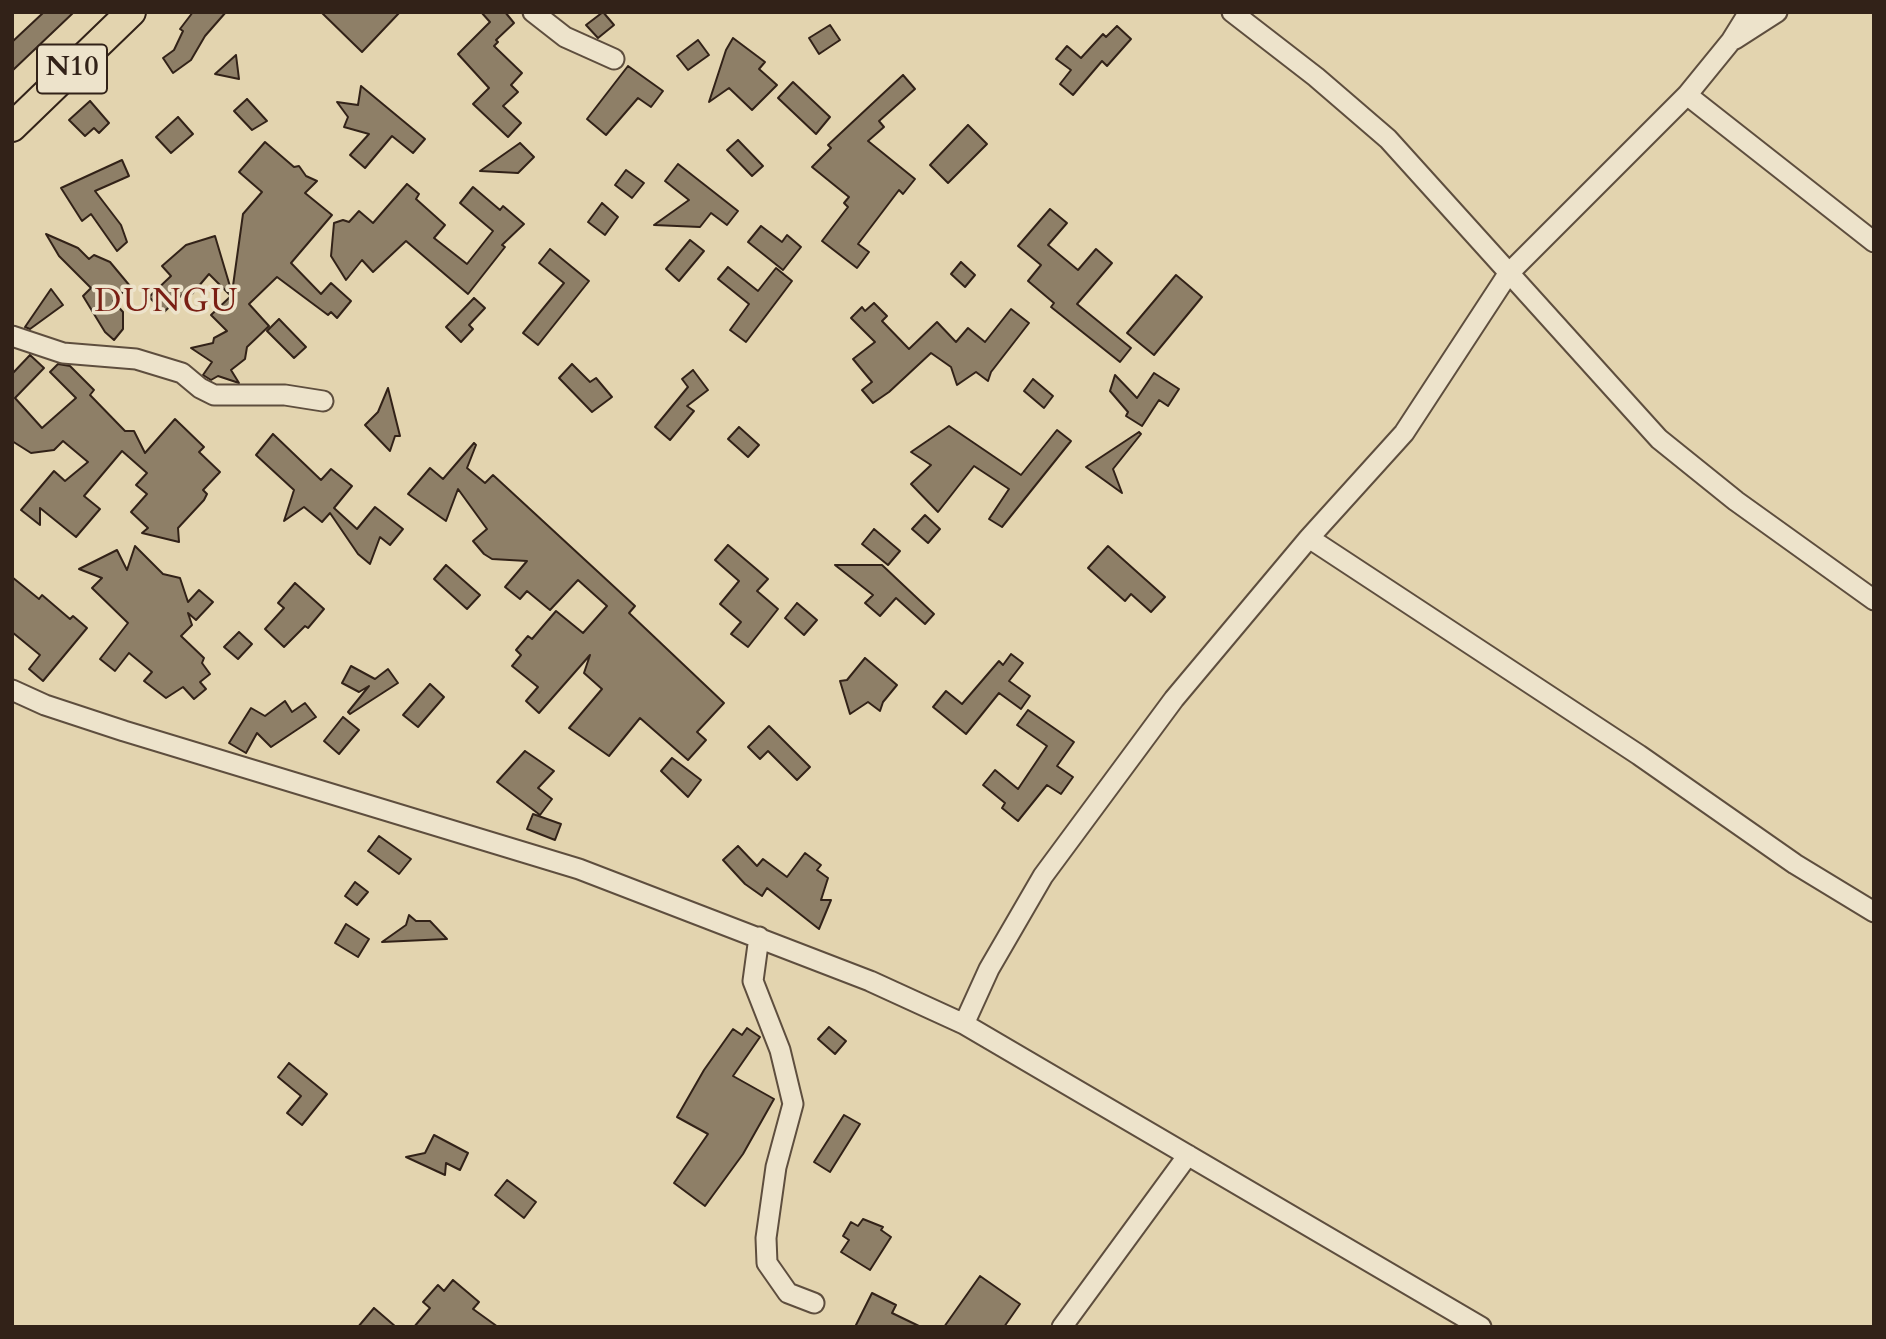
<!DOCTYPE html>
<html>
<head>
<meta charset="utf-8">
<style>
	body { margin:0 }
	#map { position:relative; width:1886px; height:1339px; overflow:hidden; background:#e3d4af; font-family:Cardo,serif }
	canvas { display:block }
	.frame { position:absolute; inset:0; border:14px solid #322218; pointer-events:none }
</style>
</head>
<body>
<div id="map">
<canvas width="1886" height="1339"></canvas>
<div class="frame"></div>
</div>
<script>
const ctx = document.querySelector('canvas').getContext('2d');
ctx.lineJoin = 'round';
function paint(path, color) {
  ctx.fillStyle = color;
  ctx.fill(path, 'evenodd');
}
function poly(rows) {
  const path = new Path2D();
  for (const r of rows) {
    path.moveTo(r[0], r[1]);
    for (let i = 2; i < r.length; i += 2) path.lineTo(r[i], r[i + 1]);
  }
  return path;
}
function trace(path, color, width, dash) {
  ctx.strokeStyle = color;
  ctx.lineWidth = width;
  ctx.lineCap = dash ? 'butt' : 'round';
  ctx.setLineDash(dash || []);
  ctx.stroke(path);
}
function drawText(font, color, halo, rows, align = 'center') {
  ctx.font = font + ' Cardo,serif';
  ctx.lineWidth = 7;
  ctx.setLineDash([]);
  ctx.textBaseline = 'middle';
  ctx.strokeStyle = halo;
  ctx.fillStyle = color;
  for (const [text, x, y, turn = 0] of rows) {
    ctx.save();
    ctx.translate(x, y);
    ctx.rotate((+turn || 0) * Math.PI / 180);
    ctx.textAlign = isNaN(turn) ? turn : align;
    if (halo) ctx.strokeText(text, 0, 0);
    ctx.fillText(text, 0, 0);
    ctx.restore();
  }
}
const building = poly([
	[44,12,74,12,12,71,12,42,44,12],
	[193,12,226,12,205,36,191,60,173,73,163,58,174,50,183,31,180,29,193,12],
	[321,12,400,12,362,52,321,12],
	[481,12,505,12,514,23,496,40,498,42,494,46,522,73,511,85,518,92,503,106,521,123,508,137,473,104,489,88,458,54,490,22,481,12],
	[603,12,614,25,598,38,586,25,603,12],
	[830,25,840,40,819,54,809,38,830,25],
	[1117,26,1131,39,1107,66,1102,61,1073,95,1060,84,1071,70,1056,59,1067,46,1081,58,1103,34,1106,37,1117,26],
	[733,38,765,62,759,69,777,85,752,110,729,88,709,102,726,50,733,38],
	[698,40,709,55,688,70,677,56,698,40],
	[236,55,239,79,215,74,236,55],
	[628,66,663,91,651,107,638,98,606,135,587,119,628,66],
	[903,75,915,89,879,121,884,127,868,141,915,179,903,194,899,190,858,244,869,252,857,268,822,241,848,207,844,203,849,197,812,167,831,148,828,145,903,75],
	[793,82,830,117,816,134,778,98,793,82],
	[361,86,425,139,413,153,392,136,365,168,350,155,369,134,344,127,348,117,337,102,358,105,361,86],
	[247,99,267,121,252,130,234,111,247,99],
	[90,101,109,123,99,133,94,128,85,136,69,120,90,101],
	[178,117,193,134,171,153,156,137,178,117],
	[968,125,987,144,948,183,930,165,968,125],
	[738,140,763,166,752,176,727,150,738,140],
	[265,142,294,167,299,166,306,176,317,181,305,193,332,215,291,263,321,294,331,283,351,301,337,318,331,312,328,315,277,277,249,304,269,326,247,347,245,359,231,370,239,383,218,376,211,380,203,375,212,362,191,348,213,343,214,338,227,331,211,315,231,296,209,274,192,294,187,290,164,312,149,297,171,276,162,266,186,245,215,236,232,293,243,214,262,192,239,172,265,142],
	[520,143,534,157,518,173,480,171,520,143],
	[122,160,129,176,95,191,121,225,127,242,117,251,91,214,82,221,61,188,122,160],
	[678,164,738,211,727,225,711,213,700,227,654,225,689,200,665,181,678,164],
	[626,170,644,183,632,198,615,185,626,170],
	[407,184,419,194,416,199,445,225,434,238,467,264,493,231,460,203,473,187,500,210,503,206,524,224,502,245,505,247,468,294,406,241,373,272,362,260,346,280,331,256,334,223,343,220,349,222,359,211,373,223,407,184],
	[602,203,618,217,605,235,588,222,602,203],
	[1050,209,1067,223,1048,245,1078,270,1096,249,1112,263,1077,304,1131,348,1120,362,1051,307,1054,303,1028,281,1041,265,1018,246,1050,209],
	[761,226,782,242,787,235,801,247,783,270,748,242,761,226],
	[46,234,78,248,89,259,94,255,110,262,130,286,113,301,123,312,123,329,114,340,105,332,83,296,91,288,59,256,46,234],
	[690,240,704,251,679,281,666,269,690,240],
	[550,249,589,281,538,345,523,333,564,283,539,263,550,249],
	[961,262,975,275,965,287,951,274,961,262],
	[728,267,758,291,776,268,792,281,746,342,730,330,749,304,718,279,728,267],
	[1176,275,1202,297,1154,355,1127,333,1176,275],
	[51,289,63,305,30,329,25,327,51,289],
	[474,298,485,308,469,325,473,329,461,342,446,327,474,298],
	[874,303,887,316,882,321,909,349,937,322,956,342,968,328,985,342,1011,309,1029,323,991,372,988,381,976,372,957,385,951,367,931,353,889,392,873,403,862,390,872,382,853,359,875,342,851,318,862,307,865,311,874,303],
	[279,319,306,347,294,358,267,331,279,319],
	[30,355,44,368,15,398,42,428,76,398,50,372,58,364,70,366,94,390,90,395,125,431,134,431,145,453,175,419,204,447,199,452,220,472,203,490,207,494,204,500,178,528,179,542,142,533,148,528,131,512,147,494,136,485,147,473,122,451,84,496,100,509,76,537,40,508,40,525,21,510,54,471,65,481,88,462,63,441,54,450,31,453,12,441,12,374,30,355],
	[572,364,590,382,596,378,612,397,592,412,559,378,572,364],
	[693,370,708,390,687,406,694,411,670,440,655,427,688,387,682,379,693,370],
	[1154,373,1179,389,1168,406,1159,400,1142,426,1126,416,1128,412,1110,391,1115,375,1137,398,1154,373],
	[1033,379,1053,396,1044,408,1024,391,1033,379],
	[388,388,400,436,395,436,390,451,365,425,378,412,388,388],
	[949,426,1021,475,1057,430,1071,441,1002,527,989,519,1009,489,974,466,938,512,911,484,931,465,911,452,949,426],
	[739,427,759,445,748,457,728,439,739,427],
	[1139,432,1141,434,1113,469,1122,493,1086,467,1139,432],
	[273,434,321,480,331,469,352,486,334,508,357,529,375,507,403,529,390,545,380,537,370,564,358,554,330,513,322,522,304,507,284,521,294,490,256,455,273,434],
	[474,443,476,445,467,468,485,483,493,475,635,606,629,613,724,703,697,732,706,740,688,760,640,718,609,756,569,728,602,689,584,673,590,655,539,713,526,701,538,687,512,666,521,655,516,650,528,636,532,639,556,611,583,633,607,606,578,580,550,610,527,591,520,599,505,587,527,561,492,559,484,554,473,541,487,529,458,489,446,521,408,494,430,468,443,479,474,443],
	[925,515,940,529,928,543,912,529,925,515],
	[874,529,900,551,888,565,862,544,874,529],
	[728,545,768,579,757,591,778,609,748,647,731,634,741,622,720,604,739,581,715,560,728,545],
	[135,546,163,574,180,578,188,602,199,590,213,602,196,620,188,613,192,625,181,636,204,658,202,663,210,674,200,682,206,689,194,699,183,687,166,698,144,681,152,672,129,653,115,671,100,659,128,623,92,588,102,578,79,569,117,550,127,570,135,546],
	[1108,546,1165,597,1151,612,1131,594,1125,601,1088,568,1108,546],
	[446,565,480,595,467,609,434,579,446,565],
	[835,565,882,565,934,614,925,624,896,598,880,616,865,603,873,595,835,565],
	[12,577,39,599,42,595,70,619,73,616,87,628,43,681,29,669,40,655,12,632,12,577],
	[295,583,324,609,308,628,305,626,284,647,265,629,284,608,278,603,295,583],
	[797,603,817,620,804,635,785,618,797,603],
	[239,632,252,644,238,659,224,647,239,632],
	[1011,654,1023,663,1009,681,1030,696,1021,709,999,693,966,734,933,707,946,691,962,704,999,661,1003,665,1011,654],
	[865,658,897,685,883,702,880,711,868,702,850,714,840,681,847,680,865,658],
	[351,666,375,679,388,669,398,683,350,714,348,712,369,686,359,692,342,683,351,666],
	[430,684,444,697,418,727,403,715,430,684],
	[285,701,292,712,305,703,316,717,271,747,257,733,246,753,229,743,251,708,265,716,285,701],
	[1028,710,1074,742,1057,766,1073,777,1061,794,1047,785,1018,821,1002,808,1005,803,983,785,995,770,1018,789,1047,746,1017,725,1028,710],
	[343,717,359,730,339,754,324,741,343,717],
	[769,726,810,767,797,780,768,751,760,759,748,747,769,726],
	[525,751,554,771,538,788,552,799,540,815,497,782,525,751],
	[672,758,701,780,688,797,661,771,672,758],
	[533,814,561,824,555,840,527,829,533,814],
	[379,836,411,859,399,874,368,851,379,836],
	[738,846,757,866,763,859,787,877,805,853,821,865,817,870,828,878,821,900,831,900,819,929,767,888,762,896,745,884,723,860,738,846],
	[355,882,368,892,357,905,345,896,355,882],
	[409,915,416,921,430,921,447,939,382,942,406,925,409,915],
	[346,924,369,939,358,957,335,943,346,924],
	[829,1027,846,1041,835,1054,818,1039,829,1027],
	[747,1028,760,1037,733,1076,774,1099,743,1154,705,1206,674,1183,708,1134,677,1117,704,1070,733,1029,742,1035,747,1028],
	[289,1063,327,1094,302,1125,287,1113,301,1096,278,1077,289,1063],
	[844,1115,860,1124,830,1172,814,1162,844,1115],
	[434,1135,468,1153,460,1170,446,1163,445,1175,406,1157,425,1153,434,1135],
	[507,1180,536,1202,524,1218,495,1195,507,1180],
	[863,1219,883,1227,881,1230,891,1237,870,1270,841,1252,849,1240,843,1236,851,1222,858,1226,863,1219],
	[980,1276,1020,1304,1004,1327,944,1327,980,1276],
	[453,1280,479,1302,473,1309,498,1327,414,1327,430,1308,423,1302,438,1285,444,1291,453,1280],
	[872,1293,896,1305,892,1313,921,1327,855,1327,872,1293],
	[374,1308,396,1327,358,1327,374,1308]
]);
const minor = poly([
	[533,12,565,37,614,59],
	[1232,12,1316,77,1388,139,1659,439,1736,501,1874,600],
	[1735,39,1777,12],
	[1687,95,1874,242],
	[12,336,63,353,136,359,182,373,200,388,214,395,285,395,323,401],
	[1309,538,1639,755,1795,864,1874,912],
	[12,690,45,705,124,731,579,869,870,981,964,1024,1481,1327],
	[759,937,753,981,780,1050,793,1104,776,1167,766,1238,767,1263,788,1293,814,1303],
	[964,1024,989,969,1043,876,1174,699,1309,538,1404,433,1508,274,1687,95,1731,41,1749,12],
	[1062,1327,1188,1155]
]);
const highway = poly([
	[12,127,131,12]
]);
const shields = [
	[72,69,70]
];
const shieldNames = [
	["N10",72,69]
];
const quarterNames = [
	["DUNGU",167,303]
];
paint(building, '#8e7f67');
trace(building, '#322218', 2);
trace(minor, '#5e4e3e', 23);
trace(highway, '#322218', 32);
trace(minor, '#ede3cb', 19);
trace(highway, '#e3d4af', 28);
for (const [x, y, w] of shields) {
  const box = new Path2D();
  box.roundRect(x - w / 2, y - 24.5, w, 49, 5);
  ctx.fillStyle = '#ede3cb';
  ctx.fill(box);
  trace(box, '#322218', 2);
}
drawText('bold 28px', '#322218', null, shieldNames);
ctx.letterSpacing = '2px';
drawText('33px', '#7a1f14', '#ede3cb', quarterNames);
ctx.letterSpacing = '0px';
</script>
</body>
</html>
